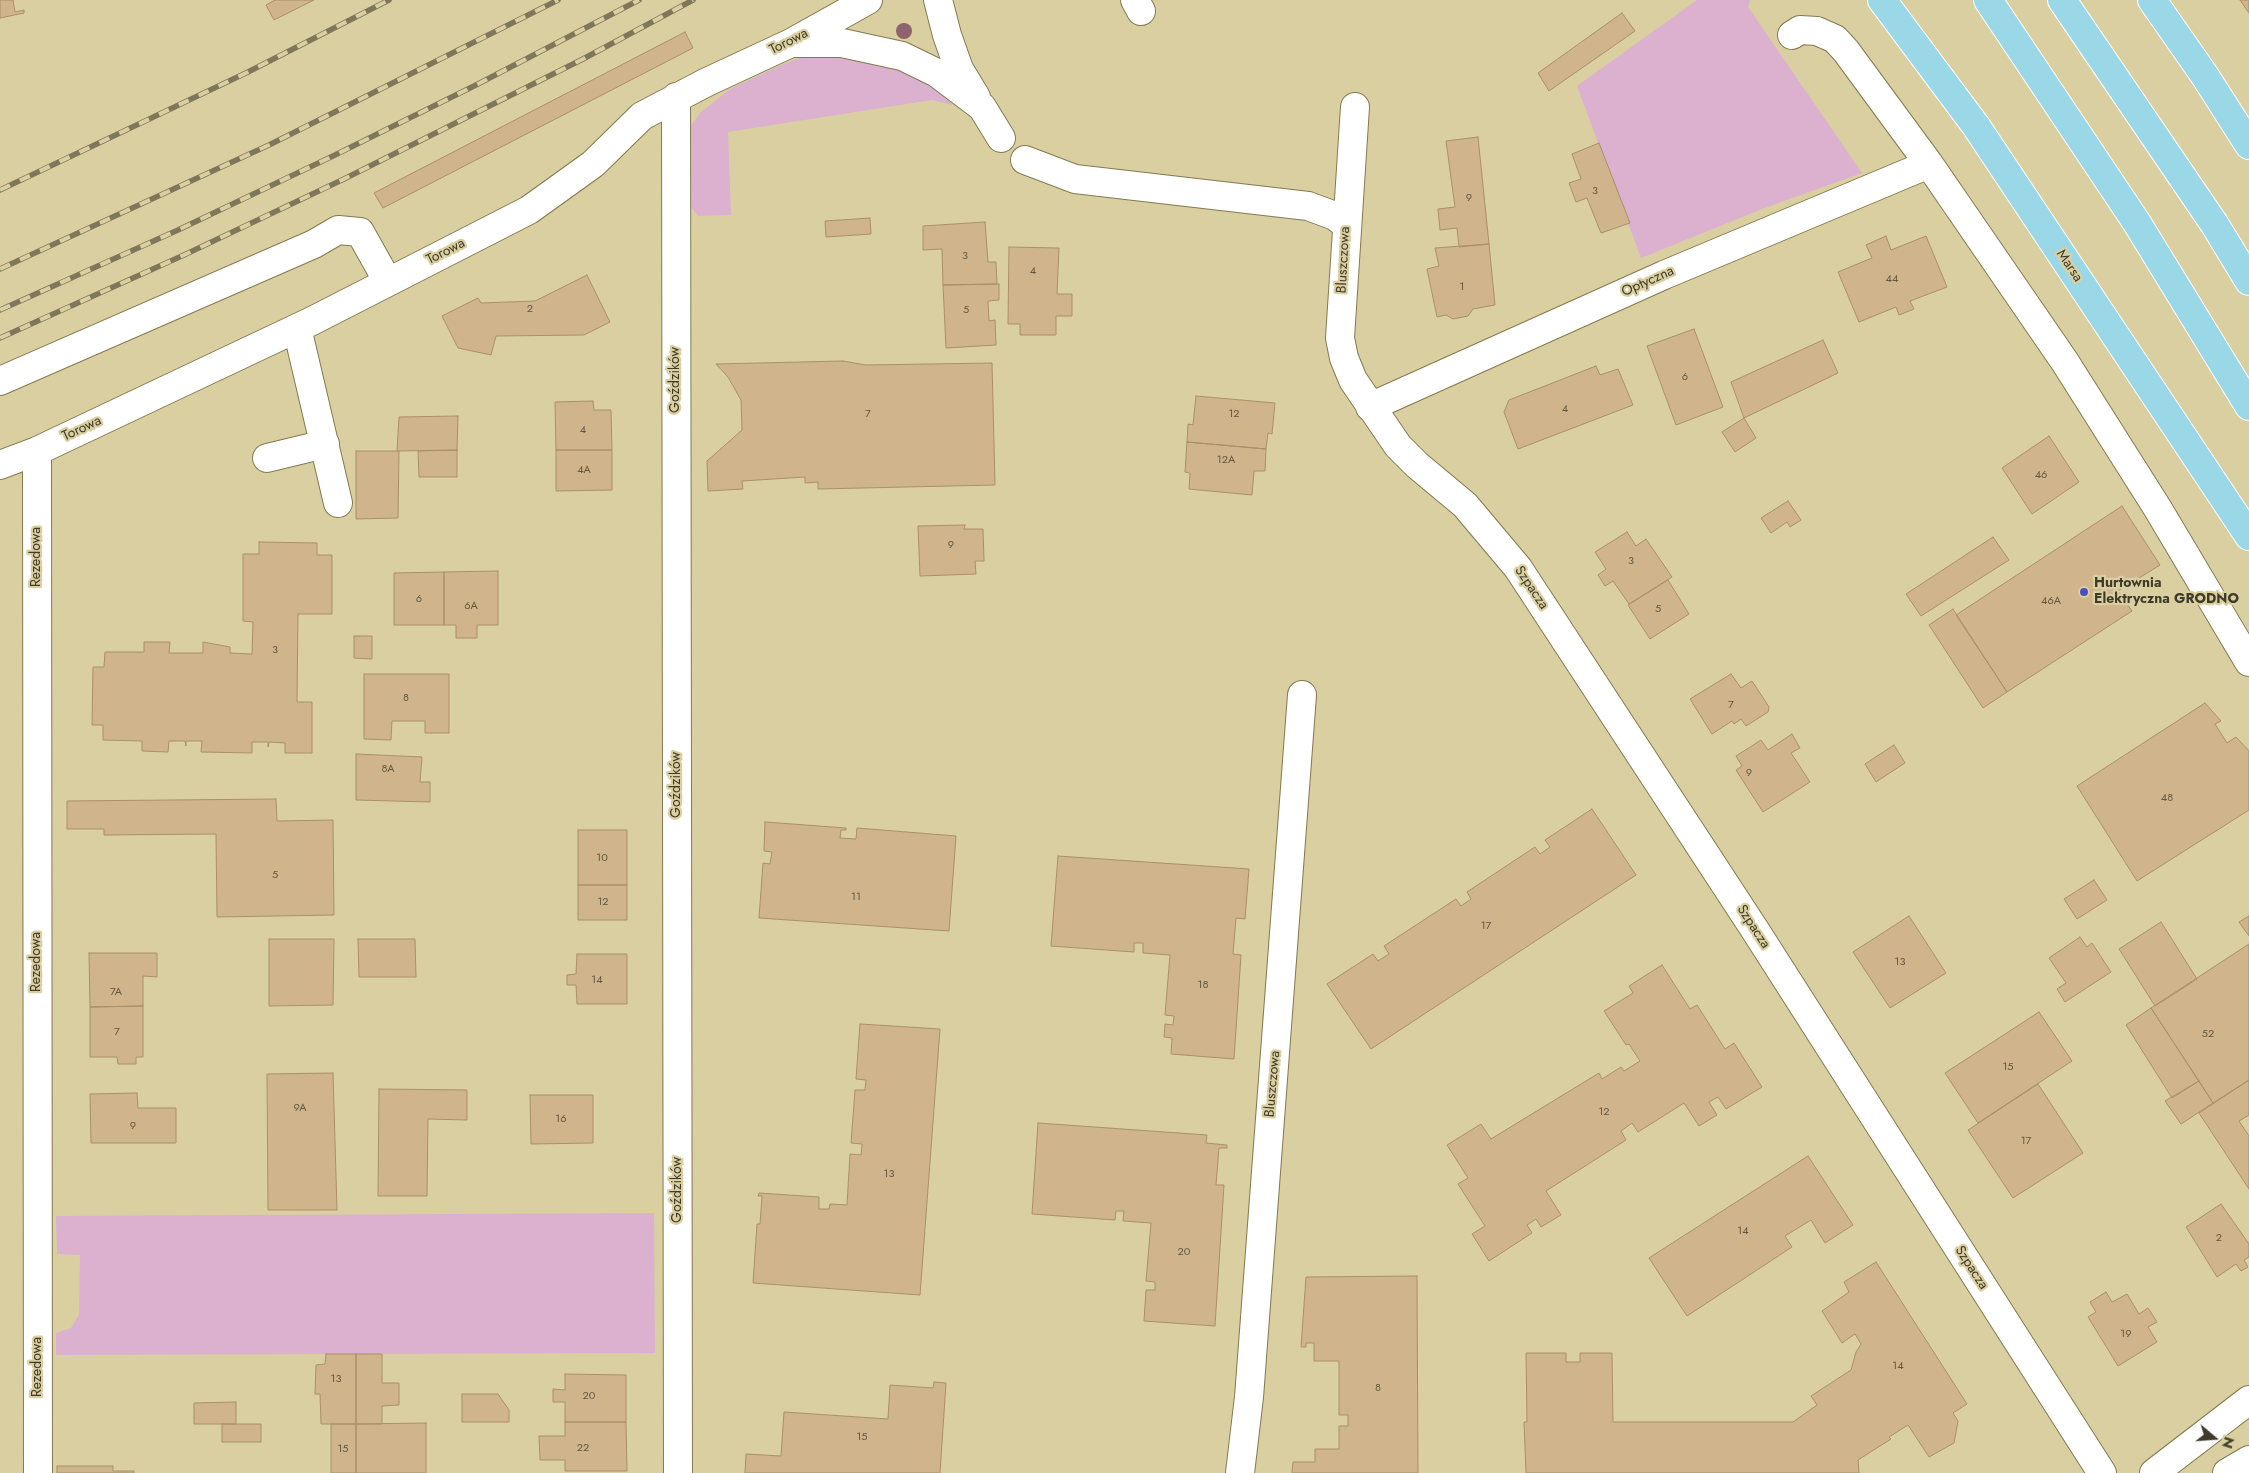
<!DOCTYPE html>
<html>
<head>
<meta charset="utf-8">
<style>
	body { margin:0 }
	#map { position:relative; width:2249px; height:1473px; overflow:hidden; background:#dacfa1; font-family:Jost,sans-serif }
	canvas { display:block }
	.north { position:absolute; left:2189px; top:1413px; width:50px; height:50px; -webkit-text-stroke:4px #dacfa1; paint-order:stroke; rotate:108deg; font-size:14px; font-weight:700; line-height:20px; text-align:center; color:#3f3b28 }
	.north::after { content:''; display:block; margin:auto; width:18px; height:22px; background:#3f3b28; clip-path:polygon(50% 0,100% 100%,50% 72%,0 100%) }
</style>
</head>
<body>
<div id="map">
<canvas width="2249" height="1473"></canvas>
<div class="north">N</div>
</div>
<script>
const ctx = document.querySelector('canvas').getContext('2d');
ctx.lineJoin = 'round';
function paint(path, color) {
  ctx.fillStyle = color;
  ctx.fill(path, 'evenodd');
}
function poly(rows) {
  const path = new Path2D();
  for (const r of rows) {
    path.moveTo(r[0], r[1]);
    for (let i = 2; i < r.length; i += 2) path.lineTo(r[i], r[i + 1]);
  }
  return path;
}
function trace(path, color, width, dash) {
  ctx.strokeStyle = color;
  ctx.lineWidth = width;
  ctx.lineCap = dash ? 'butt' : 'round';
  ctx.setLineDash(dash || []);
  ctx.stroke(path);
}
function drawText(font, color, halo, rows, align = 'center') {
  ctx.font = font + ' Jost,sans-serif';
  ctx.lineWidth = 4.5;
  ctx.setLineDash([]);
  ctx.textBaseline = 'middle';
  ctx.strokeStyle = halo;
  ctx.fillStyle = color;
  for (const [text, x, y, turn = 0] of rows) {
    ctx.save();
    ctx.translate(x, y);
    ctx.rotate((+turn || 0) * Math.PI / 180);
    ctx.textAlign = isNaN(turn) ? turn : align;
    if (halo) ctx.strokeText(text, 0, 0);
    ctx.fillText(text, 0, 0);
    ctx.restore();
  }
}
const green = poly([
	[1697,0,1750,0,1748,7,1862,173,1762,209,1641,258,1577,86],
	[833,54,913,72,947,93,952,105,932,100,728,132,731,215,698,216,686,201,686,138,691,126,700,113,730,89,779,66,805,56],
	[654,1213,655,1353,56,1355,56,1333,71,1328,79,1315,80,1255,57,1254,56,1216]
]);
const building = poly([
	[0,0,13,0,15,12,24,10,24,13,0,18,0,0],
	[275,0,314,0,274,20,266,5,275,0],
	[2240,0,2249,0,2249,13,2240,0],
	[1622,13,1635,31,1549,91,1538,73,1622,13],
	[685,32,693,48,383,208,374,193,685,32],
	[1478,137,1489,244,1459,247,1457,228,1440,230,1438,209,1455,207,1446,141,1478,137],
	[1599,143,1630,223,1601,233,1587,198,1576,202,1569,183,1581,179,1572,154,1599,143],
	[870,218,871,234,826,237,825,221,870,218],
	[985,222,988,262,996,262,997,284,943,285,942,249,923,250,923,226,985,222],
	[1886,236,1891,250,1926,236,1947,287,1910,301,1914,309,1899,315,1896,307,1859,322,1838,272,1872,258,1866,245,1886,236],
	[1489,244,1495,305,1473,309,1468,316,1453,319,1446,315,1437,317,1427,269,1439,266,1435,248,1489,244],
	[1009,247,1059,248,1057,294,1072,294,1072,316,1056,316,1056,335,1020,335,1020,324,1008,324,1009,247],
	[587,275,610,322,584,335,496,336,491,355,458,348,442,316,478,298,481,303,535,301,587,275],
	[999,284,999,300,988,301,989,321,995,320,996,345,946,348,943,285,999,284],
	[1694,329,1723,407,1676,425,1647,346,1694,329],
	[1823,340,1838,373,1744,418,1731,382,1823,340],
	[843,361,866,365,992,363,995,485,818,489,818,482,805,483,805,477,742,481,743,489,708,491,707,461,742,430,741,400,728,377,716,364,843,361],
	[1596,366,1600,375,1618,369,1633,405,1518,449,1504,412,1509,400,1596,366],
	[1196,396,1275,403,1272,434,1268,433,1266,449,1187,442,1188,424,1193,425,1196,396],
	[593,401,594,410,611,410,612,450,556,450,555,402,593,401],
	[458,416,457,450,397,451,399,417,458,416],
	[1744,418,1756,438,1735,452,1722,432,1744,418],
	[2049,436,2079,482,2032,514,2002,468,2049,436],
	[1187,442,1266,449,1265,471,1254,471,1252,495,1189,489,1190,473,1185,472,1187,442],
	[457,450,457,477,419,477,418,451,457,450],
	[556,450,612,450,612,490,556,491,556,450],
	[356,451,399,451,398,518,356,519,356,451],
	[1788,501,1801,520,1790,527,1787,522,1771,533,1761,518,1788,501],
	[2122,506,2160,565,2118,591,2132,611,2007,692,1956,615,2122,506],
	[965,525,964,529,983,529,984,561,975,561,976,574,920,576,918,526,965,525],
	[1627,532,1636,546,1646,539,1672,577,1629,604,1613,581,1605,586,1598,575,1606,569,1595,552,1627,532],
	[1993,537,2009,560,1921,616,1906,594,1993,537],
	[259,542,317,543,317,555,332,555,332,614,298,614,297,702,312,702,312,753,285,753,285,743,269,742,268,747,268,742,252,742,252,753,201,752,202,741,186,741,186,746,185,741,169,741,168,752,142,751,142,741,103,740,103,725,92,725,93,667,104,667,105,652,144,652,144,642,170,642,169,653,203,653,203,642,230,647,230,653,252,654,253,622,243,621,243,554,259,554,259,542],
	[498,571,498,625,477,625,477,638,456,638,456,625,444,625,444,572,498,571],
	[444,572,444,625,394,625,394,573,444,572],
	[1668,580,1689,614,1650,639,1628,605,1668,580],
	[1953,609,2007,692,1983,708,1929,625,1953,609],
	[354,636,372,636,372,659,354,658,354,636],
	[364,674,449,674,449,733,425,733,425,721,392,721,391,740,364,739,364,674],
	[1731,674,1741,688,1752,681,1769,707,1768,712,1746,726,1741,719,1734,724,1732,721,1712,734,1690,699,1731,674],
	[2205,703,2221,721,2215,724,2227,743,2236,737,2249,751,2249,810,2137,881,2077,786,2205,703],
	[1792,734,1800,748,1791,753,1810,782,1763,812,1736,770,1742,766,1736,756,1761,740,1768,750,1792,734],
	[1894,745,1905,763,1876,782,1865,764,1894,745],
	[356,754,422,757,420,782,430,782,430,802,356,800,356,754],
	[276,799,277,821,333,820,334,915,217,917,216,834,104,835,104,829,67,829,67,801,276,799],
	[1592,809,1636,875,1371,1049,1327,984,1373,954,1378,961,1389,954,1384,946,1456,899,1461,906,1471,899,1467,892,1535,847,1540,854,1550,847,1545,840,1592,809],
	[765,822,846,828,846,830,841,830,840,838,856,839,857,828,956,836,949,931,759,918,763,863,770,864,772,852,764,851,765,822],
	[578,830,627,830,627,885,578,885,578,830],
	[1058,856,1249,869,1245,919,1236,918,1233,954,1241,955,1234,1059,1171,1054,1172,1038,1164,1037,1165,1024,1173,1025,1174,1016,1165,1015,1170,955,1143,953,1143,943,1134,943,1134,952,1051,946,1058,856],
	[2094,880,2107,900,2077,919,2064,899,2094,880],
	[578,885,627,885,627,920,578,920,578,885],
	[1909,916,1946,973,1890,1008,1853,952,1909,916],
	[2249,916,2249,936,2239,922,2249,916],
	[2161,922,2197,979,2155,1006,2119,949,2161,922],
	[2080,937,2087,947,2092,943,2111,972,2065,1002,2057,989,2066,983,2049,958,2080,937],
	[269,939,334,939,333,1005,269,1006,269,939],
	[358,939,415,939,416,977,359,977,358,939],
	[2249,944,2249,1080,2213,1103,2151,1008,2249,944],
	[89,953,157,953,157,977,143,976,143,1006,90,1007,89,953],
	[577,954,627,954,627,1004,577,1004,576,985,567,985,567,975,576,974,577,954],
	[1662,965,1690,1009,1697,1005,1725,1049,1734,1043,1762,1087,1726,1109,1718,1097,1709,1102,1717,1115,1699,1126,1684,1103,1638,1132,1632,1123,1621,1131,1626,1140,1546,1191,1561,1215,1541,1227,1536,1219,1527,1225,1532,1233,1489,1261,1472,1234,1485,1226,1458,1184,1468,1178,1447,1145,1481,1124,1491,1139,1599,1073,1602,1079,1621,1067,1624,1071,1640,1061,1629,1044,1626,1045,1604,1011,1633,993,1629,986,1662,965],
	[143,1006,143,1057,136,1057,136,1064,118,1064,117,1057,90,1057,90,1007,143,1006],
	[2151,1008,2199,1081,2172,1098,2126,1025,2151,1008],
	[2039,1012,2072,1061,1978,1123,1945,1073,2039,1012],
	[860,1024,940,1029,920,1295,753,1283,757,1224,760,1224,762,1196,758,1196,759,1193,819,1197,819,1209,829,1209,830,1204,847,1205,850,1154,861,1155,862,1144,851,1143,855,1090,865,1090,866,1080,856,1079,860,1024],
	[333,1073,337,1210,268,1210,267,1074,333,1073],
	[2249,1080,2249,1115,2239,1121,2249,1136,2249,1189,2199,1113,2249,1080],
	[2199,1081,2213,1103,2181,1124,2165,1101,2199,1081],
	[2038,1084,2083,1153,2013,1198,1968,1130,2038,1084],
	[379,1089,467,1090,467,1120,428,1119,427,1196,378,1196,379,1089],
	[137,1093,138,1108,176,1108,176,1143,91,1143,90,1094,137,1093],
	[530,1095,593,1095,593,1143,531,1144,530,1095],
	[1038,1123,1207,1135,1206,1143,1227,1145,1227,1148,1219,1148,1216,1185,1224,1185,1215,1326,1144,1321,1146,1290,1155,1290,1155,1282,1146,1281,1151,1223,1123,1221,1124,1211,1116,1211,1115,1220,1032,1214,1038,1123],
	[1808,1156,1853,1225,1825,1243,1811,1220,1785,1236,1792,1247,1687,1316,1649,1258,1808,1156],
	[2221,1204,2249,1244,2249,1257,2244,1260,2248,1267,2241,1271,2236,1264,2217,1277,2186,1227,2221,1204],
	[1876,1262,1967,1404,1953,1413,1958,1421,1954,1443,1929,1457,1908,1425,1889,1437,1891,1439,1858,1460,1859,1473,1526,1473,1524,1422,1527,1422,1526,1353,1566,1353,1566,1362,1580,1362,1580,1353,1612,1353,1613,1422,1793,1422,1817,1405,1811,1396,1851,1370,1856,1352,1861,1344,1855,1334,1842,1343,1822,1311,1849,1292,1844,1282,1876,1262],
	[1417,1276,1418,1473,1292,1473,1293,1462,1315,1462,1315,1449,1339,1449,1339,1426,1348,1426,1348,1415,1339,1415,1339,1361,1314,1361,1314,1343,1306,1343,1306,1347,1301,1347,1306,1277,1417,1276],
	[2106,1292,2112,1302,2127,1294,2139,1314,2148,1308,2157,1322,2148,1327,2157,1342,2118,1366,2088,1317,2096,1312,2090,1302,2106,1292],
	[326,1354,356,1354,356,1424,321,1424,320,1394,315,1394,316,1365,325,1364,326,1354],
	[356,1354,382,1354,382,1383,399,1383,399,1405,382,1406,382,1424,356,1424,356,1354],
	[565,1374,626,1375,626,1422,565,1422,565,1402,553,1402,553,1389,565,1390,565,1374],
	[934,1382,946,1383,940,1473,745,1473,746,1454,781,1456,784,1412,888,1419,890,1385,933,1388,934,1382],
	[462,1394,498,1394,509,1410,509,1422,462,1422,462,1394],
	[236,1402,236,1424,194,1424,194,1403,236,1402],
	[565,1422,626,1422,627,1471,565,1471,565,1460,540,1460,539,1436,565,1436,565,1422],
	[426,1423,426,1473,356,1473,356,1424,426,1423],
	[222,1424,261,1424,261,1442,222,1442,222,1424],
	[331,1424,356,1424,356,1473,331,1473,331,1424],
	[57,1466,113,1466,113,1471,134,1471,134,1473,57,1473,57,1466]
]);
const minor = poly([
	[938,0,947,35,959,69,976,97],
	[1135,0,1141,11],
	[1792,35,1800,30,1817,31,1835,39,1846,51,1929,164,2065,362,2158,509,2249,662],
	[795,43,842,43,902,56,937,73,982,107,1001,138],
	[676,97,678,1473],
	[1355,107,1340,338,1344,358,1353,380,1398,446,1417,465,1465,505,1518,568,1755,930,2102,1473],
	[1025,160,1075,179,1308,206,1335,216,1346,225],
	[297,328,338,503],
	[0,381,314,244,338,230,360,232,388,282],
	[1370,407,1664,275,1929,164],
	[37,451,38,1473],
	[267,458,325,444],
	[0,465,37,451,312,321,529,210,593,164,642,116,707,82,791,43,868,0],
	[1240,1473,1249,1397,1302,695],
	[2154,1473,2249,1400],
	[2227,1473,2249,1460]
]);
const major = poly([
	[1882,0,1976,126,2249,536],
	[1988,0,2137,223,2249,406],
	[2062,0,2215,225,2249,281],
	[2152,0,2205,76,2249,145]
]);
const rail = poly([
	[0,190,248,72,389,0],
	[0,269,269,145,558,0],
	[0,310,178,230,333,156,478,84,639,0],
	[0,338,184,255,344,179,583,59,693,0]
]);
const trees = [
	[904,31]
];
const markers = [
	[2084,592,5,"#4b4cc2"]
];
const numberNames = [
	["3",1595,191],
	["9",1469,198],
	["3",965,256],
	["4",1033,271],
	["44",1892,279],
	["1",1462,287],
	["2",530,309],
	["5",966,310],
	["6",1685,377],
	["4",1565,409],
	["7",868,414],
	["12",1234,414],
	["4",583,430],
	["12A",1226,460],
	["4A",584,470],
	["46",2041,475],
	["9",951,545],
	["3",1631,561],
	["6",419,599],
	["46A",2051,601],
	["6A",471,606],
	["5",1658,609],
	["3",275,650],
	["8",406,698],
	["7",1731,705],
	["8A",388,769],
	["9",1749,773],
	["48",2167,798],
	["10",602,858],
	["5",275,875],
	["11",856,897],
	["12",603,902],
	["17",1486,926],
	["13",1900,962],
	["14",597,980],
	["18",1203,985],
	["7A",116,992],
	["7",117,1032],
	["52",2208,1034],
	["15",2008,1067],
	["9A",300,1108],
	["12",1604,1112],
	["16",561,1119],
	["9",133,1126],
	["17",2026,1141],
	["13",889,1174],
	["14",1743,1231],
	["2",2219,1238],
	["20",1184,1252],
	["19",2126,1334],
	["14",1898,1366],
	["13",336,1379],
	["8",1378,1388],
	["20",589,1396],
	["15",862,1437],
	["22",583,1448],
	["15",343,1449]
];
const streetNames = [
	["Torowa",789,42,-27],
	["Torowa",446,252,-27],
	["Bluszczowa",1344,260,-87],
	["Marsa",2069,266,56],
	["Optyczna",1648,282,-24],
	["Goździków",676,380,-90],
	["Torowa",82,429,-25],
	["Rezedowa",37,557,-90],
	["Szpacza",1531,588,56],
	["Goździków",677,785,-90],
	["Szpacza",1753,927,57],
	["Rezedowa",37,962,-90],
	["Bluszczowa",1273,1084,-85],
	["Goździków",678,1190,-90],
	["Szpacza",1971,1268,57],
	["Rezedowa",38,1367,-90]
];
const poiNames = [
	["Hurtownia",2094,584],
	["Elektryczna GRODNO",2094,600]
];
paint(green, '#dbb1cf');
paint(building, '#cfb48c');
trace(building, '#aa9069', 1);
trace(minor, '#837a4f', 30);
trace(major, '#fff', 30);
trace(minor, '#fff', 28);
trace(major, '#9ad8e8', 28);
trace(rail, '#7e7759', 5.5);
trace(rail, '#dacfa1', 4, [11]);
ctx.fillStyle = '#8f626e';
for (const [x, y] of trees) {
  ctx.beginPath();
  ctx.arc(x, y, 8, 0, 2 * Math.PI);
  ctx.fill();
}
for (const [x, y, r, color] of markers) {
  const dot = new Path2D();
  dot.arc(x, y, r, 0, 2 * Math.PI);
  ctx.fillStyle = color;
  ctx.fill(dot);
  trace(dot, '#dacfa1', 2);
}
drawText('11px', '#635941', null, numberNames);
drawText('14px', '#3f3b28', '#dacfa1', streetNames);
drawText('bold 14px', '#3f3b28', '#dacfa1', poiNames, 'left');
</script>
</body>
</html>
